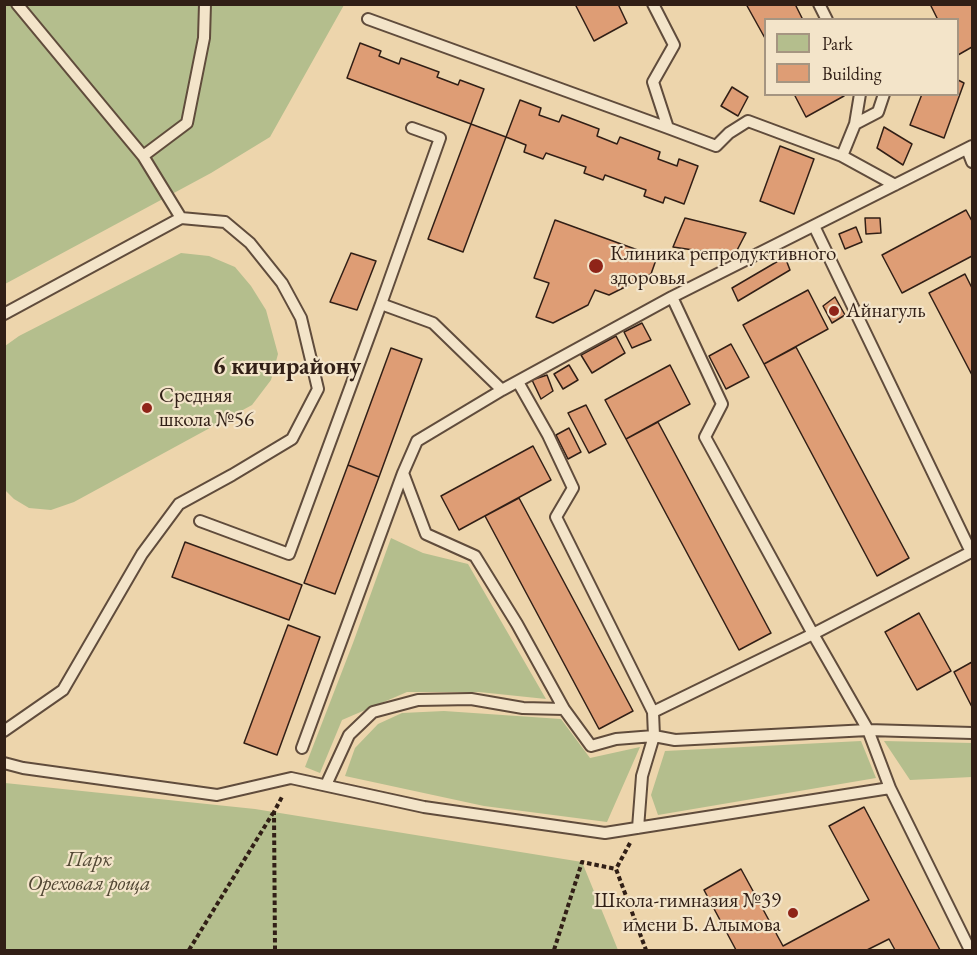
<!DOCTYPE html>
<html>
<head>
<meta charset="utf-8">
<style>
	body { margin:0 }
	#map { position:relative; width:977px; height:955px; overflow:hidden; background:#edd5ac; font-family:"EB Garamond",serif }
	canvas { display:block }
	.frame { position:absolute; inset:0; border:6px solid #311f16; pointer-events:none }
	.legend { position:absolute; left:764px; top:18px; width:195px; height:78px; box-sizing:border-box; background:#f3e4c9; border:2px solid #a59581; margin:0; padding:8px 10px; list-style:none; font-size:18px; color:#311f16 }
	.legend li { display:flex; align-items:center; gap:12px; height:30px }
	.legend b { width:30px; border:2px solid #a59581 }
</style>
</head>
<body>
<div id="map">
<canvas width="977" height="955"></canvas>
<div class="frame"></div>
<ul class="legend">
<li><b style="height:16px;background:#b4be8d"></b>Park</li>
<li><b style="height:16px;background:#de9d75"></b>Building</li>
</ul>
</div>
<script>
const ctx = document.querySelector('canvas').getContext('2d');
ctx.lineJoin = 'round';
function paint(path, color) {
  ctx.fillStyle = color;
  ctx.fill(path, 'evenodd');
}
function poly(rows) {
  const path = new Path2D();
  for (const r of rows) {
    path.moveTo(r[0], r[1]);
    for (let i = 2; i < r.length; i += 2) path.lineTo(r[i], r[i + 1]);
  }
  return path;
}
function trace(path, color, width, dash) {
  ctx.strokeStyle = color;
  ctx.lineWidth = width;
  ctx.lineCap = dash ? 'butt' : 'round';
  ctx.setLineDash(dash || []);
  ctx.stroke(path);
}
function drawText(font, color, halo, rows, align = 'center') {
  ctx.font = font + ' "EB Garamond",serif';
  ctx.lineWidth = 4.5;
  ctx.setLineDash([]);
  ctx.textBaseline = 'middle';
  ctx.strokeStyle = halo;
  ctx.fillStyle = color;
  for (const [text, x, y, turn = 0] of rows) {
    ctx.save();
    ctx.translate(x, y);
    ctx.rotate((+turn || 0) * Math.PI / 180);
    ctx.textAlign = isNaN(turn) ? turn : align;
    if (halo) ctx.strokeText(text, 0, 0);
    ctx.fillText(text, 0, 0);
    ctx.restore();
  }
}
const green = poly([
	[5,5,344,5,270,137,211,173,5,284],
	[181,253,209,256,235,267,251,286,266,310,278,354,271,380,252,405,74,502,51,510,29,508,14,499,5,490,5,346,19,336],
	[391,538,423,553,468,564,546,699,479,692,407,692,342,720,320,773,305,767,353,643],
	[444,711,561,719,590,758,640,747,607,822,484,806,345,776,355,748,378,724,402,713],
	[861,741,876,778,658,815,651,795,665,751],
	[884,741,972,743,972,777,910,780],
	[5,783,255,809,582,862,618,950,5,950]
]);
const building = poly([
	[575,4,618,4,627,23,594,41,575,4],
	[746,4,795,4,803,20,766,20,766,40,746,4],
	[930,4,971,4,972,7,972,47,958,55,958,20,938,20,930,4],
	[360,43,381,51,379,56,399,64,401,58,439,72,437,77,458,85,460,80,484,89,471,124,347,78,360,43],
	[958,80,964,83,944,138,910,125,922,94,958,94,958,80],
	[732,87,748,97,738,116,721,106,732,87],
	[794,94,843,94,844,96,806,117,794,94],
	[520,100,541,108,539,115,559,122,562,115,599,129,597,136,617,144,620,137,660,152,658,159,677,166,679,159,698,166,684,204,665,197,663,203,644,196,646,190,605,175,603,180,584,173,586,167,546,153,543,159,524,152,526,145,506,137,520,100],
	[471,124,506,137,463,252,428,239,471,124],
	[884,127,912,144,903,165,877,148,884,127],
	[780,146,814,159,794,214,760,201,780,146],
	[966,210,972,221,972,256,902,293,882,255,966,210],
	[685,218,746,233,734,256,673,247,685,218],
	[865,218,880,218,881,233,866,234,865,218],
	[555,220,657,257,651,274,609,295,595,290,588,305,553,323,536,317,549,283,534,278,555,220],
	[856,227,862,242,845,249,839,234,856,227],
	[351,253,376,261,357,310,330,302,351,253],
	[785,257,790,270,738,301,732,288,785,257],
	[965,274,972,288,972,375,929,293,965,274],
	[808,290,828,329,764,364,743,325,808,290],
	[835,297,845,315,832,323,823,306,835,297],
	[642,323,651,340,632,348,624,332,642,323],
	[616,336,625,353,592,373,581,355,616,336],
	[731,344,749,377,726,389,709,356,731,344],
	[796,347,909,558,877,576,764,364,796,347],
	[391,348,422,359,379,477,348,465,391,348],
	[569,365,578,380,563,389,554,374,569,365],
	[670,365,690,404,626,439,605,400,670,365],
	[547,375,553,391,541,399,532,380,547,375],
	[586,405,606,444,589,453,568,413,586,405],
	[658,422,771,633,739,650,626,439,658,422],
	[569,428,581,452,568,459,556,435,569,428],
	[533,446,551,480,459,530,441,496,533,446],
	[348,465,379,477,335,594,304,583,348,465],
	[519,498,633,711,599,729,485,516,519,498],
	[185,542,302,585,289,620,172,577,185,542],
	[919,613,951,671,917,690,885,632,919,613],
	[288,625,320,637,277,755,244,743,288,625],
	[972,662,972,707,954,672,972,662],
	[864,807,940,950,895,950,889,939,867,950,736,950,704,890,741,869,783,946,869,900,829,826,864,807]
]);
const path = poly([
	[630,843,616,869,646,950],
	[189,950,273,813],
	[275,950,274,812,283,795],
	[554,950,582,862,616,869]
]);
const service = poly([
	[17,4,143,156],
	[653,4,674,45,653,82,668,128],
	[819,4,827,20],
	[368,19,668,128,716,146,729,133,748,121,842,156],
	[860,94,855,124,842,156,895,185],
	[855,124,878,112,884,94],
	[967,149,972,162],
	[181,218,143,156,187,123,204,38,205,4],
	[814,226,971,552,813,634,653,712,654,736,675,740,868,730,972,733],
	[381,304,440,138,412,128],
	[4,314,181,218,225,222,250,243,282,283,301,318,318,389,292,439,232,475,179,504,142,554,63,690,4,731],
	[518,382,548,435,573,488,556,517,653,712],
	[403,473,426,534,475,556,517,624,564,709,591,746,616,739,654,736,642,776,638,828],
	[200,521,289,554,381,304,433,323,502,390,672,297,972,146],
	[302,748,403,473,417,441,502,390],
	[4,763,23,768,217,795,291,778,424,807,605,833,890,788,868,730,813,634,705,437,722,404,672,297],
	[326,785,349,735,373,712,418,700,471,699,523,708,564,709],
	[890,788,970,950]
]);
const markers = [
	[596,266,8,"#8f2418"],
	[834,311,6,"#8f2418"],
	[147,408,6,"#8f2418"],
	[793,913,6,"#8f2418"]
];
const poiNames = [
	["Клиника репродуктивного",610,254],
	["здоровья",610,278],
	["Айнагуль",846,311],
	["Средняя",159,396],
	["школа №56",159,420],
	["Школа-гимназия №39",781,901,"right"],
	["имени Б. Алымова",781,925,"right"]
];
const parkNames = [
	["Парк",89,860],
	["Ореховая роща",89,884]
];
const quarterNames = [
	["6 кичирайону",287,367]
];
paint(green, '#b4be8d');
paint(building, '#de9d75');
trace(building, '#311f16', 1.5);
trace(service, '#604c3c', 14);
trace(path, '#311f16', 4, [4.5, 3]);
trace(service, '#f3e4c9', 10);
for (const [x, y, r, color] of markers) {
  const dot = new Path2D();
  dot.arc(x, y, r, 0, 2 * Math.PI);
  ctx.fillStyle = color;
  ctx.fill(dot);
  trace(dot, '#f3e4c9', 2);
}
drawText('21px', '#311f16', '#f3e4c9', poiNames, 'left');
drawText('italic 21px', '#524734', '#f3e4c9', parkNames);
drawText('bold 24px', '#311f16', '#f3e4c9', quarterNames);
</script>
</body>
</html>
